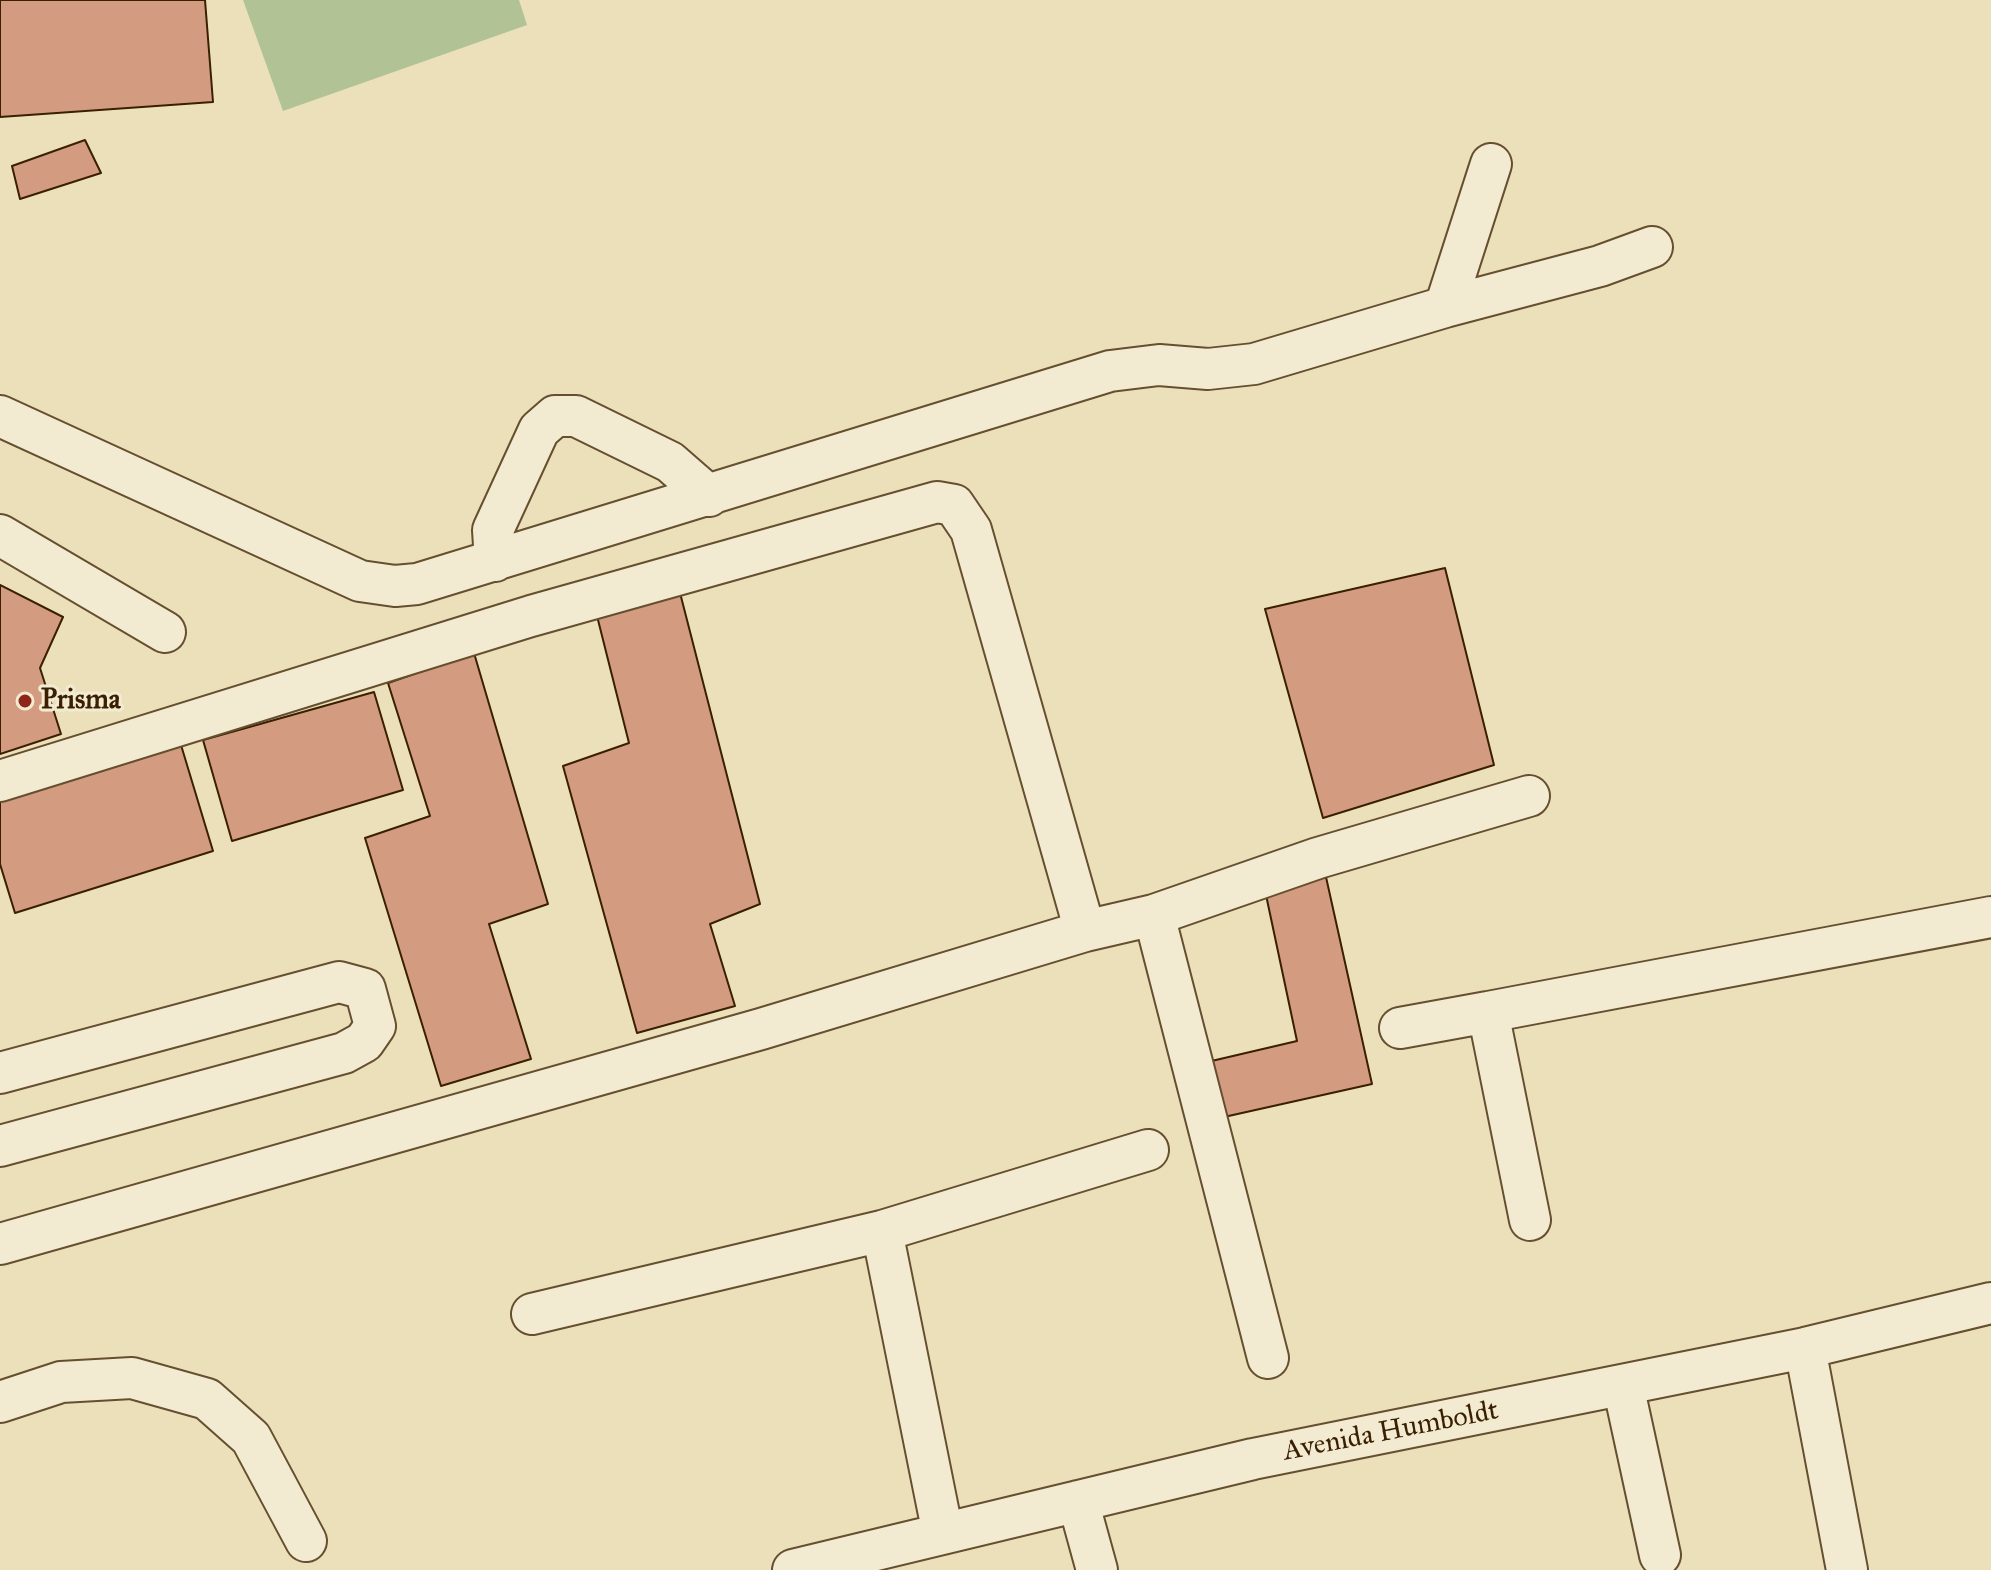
<!DOCTYPE html>
<html>
<head>
<meta charset="utf-8">
<style>
	body { margin:0 }
	canvas { display:block; background:#ebe0b9 }
</style>
</head>
<body>
<canvas width="1991" height="1570"></canvas>
<script>
const ctx = document.querySelector('canvas').getContext('2d');
ctx.lineJoin = 'round';
function paint(path, color) {
  ctx.fillStyle = color;
  ctx.fill(path, 'evenodd');
}
function poly(rows) {
  const path = new Path2D();
  for (const r of rows) {
    path.moveTo(r[0], r[1]);
    for (let i = 2; i < r.length; i += 2) path.lineTo(r[i], r[i + 1]);
  }
  return path;
}
function trace(path, color, width, dash) {
  ctx.strokeStyle = color;
  ctx.lineWidth = width;
  ctx.lineCap = dash ? 'butt' : 'round';
  ctx.setLineDash(dash || []);
  ctx.stroke(path);
}
function drawText(font, color, halo, rows, align = 'center') {
  ctx.font = font + ' "IM FELL Great Primer",serif';
  ctx.lineWidth = 6;
  ctx.setLineDash([]);
  ctx.textBaseline = 'middle';
  ctx.strokeStyle = halo;
  ctx.fillStyle = color;
  for (const [text, x, y, turn = 0] of rows) {
    ctx.save();
    ctx.translate(x, y);
    ctx.rotate((+turn || 0) * Math.PI / 180);
    ctx.textAlign = isNaN(turn) ? turn : align;
    if (halo) ctx.strokeText(text, 0, 0);
    ctx.fillText(text, 0, 0);
    ctx.restore();
  }
}
const green = poly([
	[243,0,519,0,527,25,283,111]
]);
const building = poly([
	[0,0,205,0,213,102,0,117,0,0],
	[85,140,101,173,20,199,12,166,85,140],
	[1445,568,1494,765,1323,818,1265,609,1445,568],
	[0,585,63,617,40,668,61,734,0,754,0,585],
	[678,585,760,904,710,924,735,1006,637,1033,563,766,629,743,595,608,678,585],
	[474,653,548,904,489,924,531,1059,441,1086,365,838,430,816,388,683,474,653],
	[374,692,403,790,232,841,203,740,374,692],
	[181,745,213,851,15,913,0,864,0,801,181,745],
	[1326,877,1372,1084,1215,1119,1203,1063,1297,1041,1266,895,1326,877]
]);
const minor = poly([
	[1445,307,1491,164],
	[0,416,360,581,395,586,417,584,1110,371,1159,365,1208,369,1254,364,1445,307,1600,266,1652,247],
	[0,535,165,632],
	[495,561,493,530,539,430,555,416,576,416,670,462,709,496],
	[0,781,531,616,937,502,954,505,971,530,1085,931],
	[1154,915,1268,1358],
	[1400,1028,1488,1012],
	[0,1073,339,982,365,989,375,1026,364,1042,344,1053,0,1146],
	[1530,1220,1488,1012,1991,917],
	[882,1231,943,1534],
	[0,1244,761,1029,1085,931,1154,915,1318,858,1529,796],
	[532,1314,882,1231,1148,1150],
	[1805,1348,1847,1570],
	[1623,1385,1660,1555],
	[0,1402,61,1382,132,1378,207,1399,251,1438,306,1541],
	[1078,1501,1097,1570],
	[793,1570,1253,1459,1805,1348,1991,1303]
]);
const markers = [
	[25,701,8,"#8f2418"]
];
const poiNames = [
	["Prisma",41,701]
];
const streetNames = [
	["Avenida Humboldt",1391,1432,-11]
];
paint(green, '#b1c395');
paint(building, '#d39c80');
trace(building, '#3a1f01', 2);
trace(minor, '#664f2f', 44);
trace(minor, '#f2ebd2', 40);
for (const [x, y, r, color] of markers) {
  const dot = new Path2D();
  dot.arc(x, y, r, 0, 2 * Math.PI);
  ctx.fillStyle = color;
  ctx.fill(dot);
  trace(dot, '#f2ebd2', 3);
}
drawText('bold 28px', '#3a1f01', '#f2ebd2', poiNames, 'left');
drawText('28px', '#3a1f01', '#f2ebd2', streetNames);
</script>
</body>
</html>
